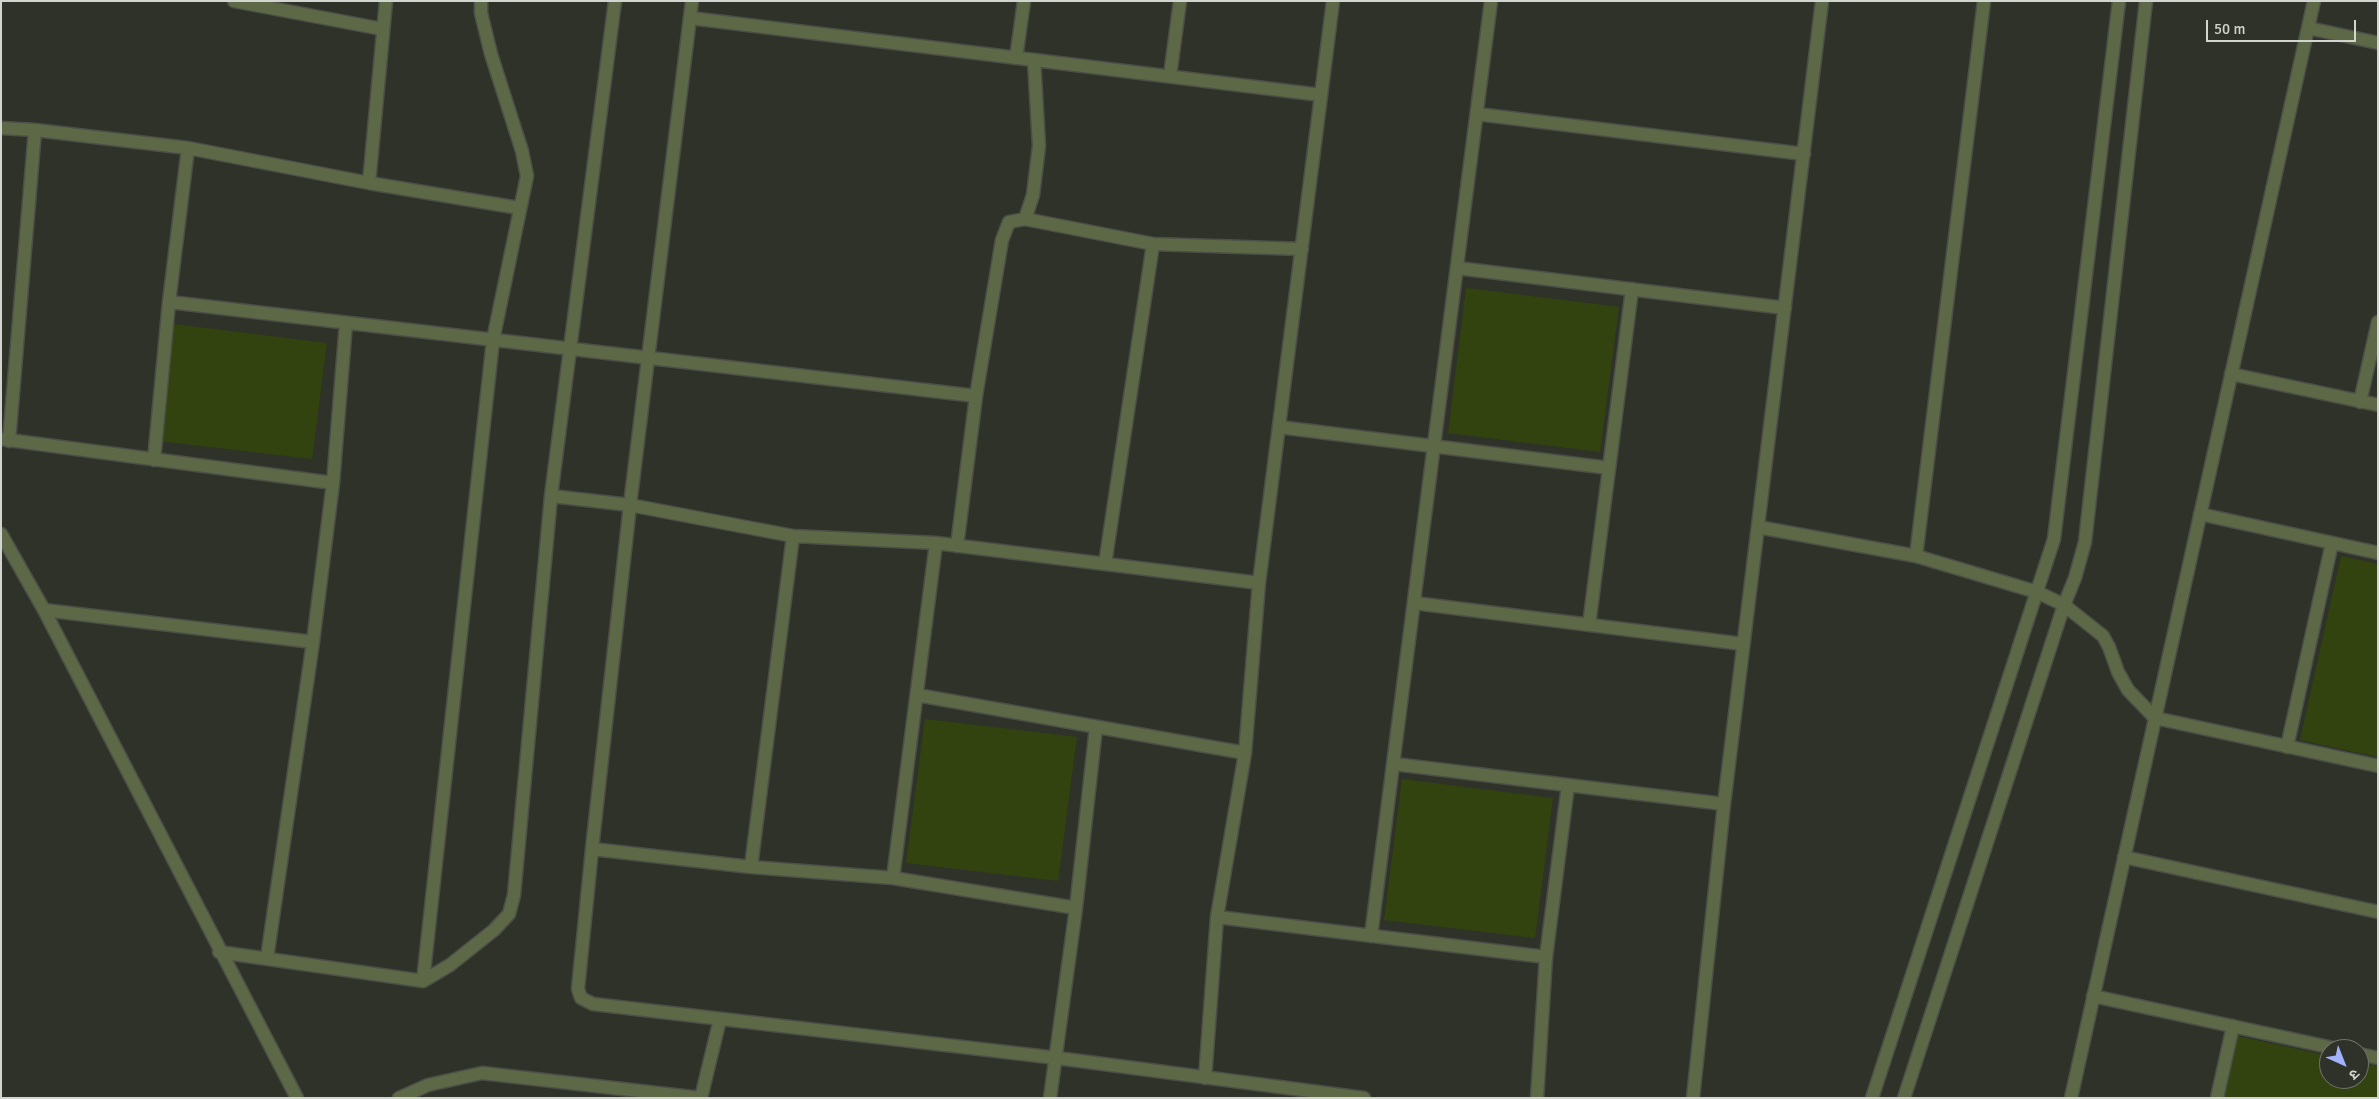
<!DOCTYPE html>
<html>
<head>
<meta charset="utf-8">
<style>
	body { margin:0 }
	#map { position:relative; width:2379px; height:1099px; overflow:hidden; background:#2e3229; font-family:Signika,"Noto Sans Devanagari",sans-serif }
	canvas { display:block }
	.frame { position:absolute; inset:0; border:2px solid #d2d5cf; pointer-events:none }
	.north { position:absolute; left:2319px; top:1039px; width:50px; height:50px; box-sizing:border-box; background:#2e3229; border:1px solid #70736b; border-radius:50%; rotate:136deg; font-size:14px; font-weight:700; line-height:20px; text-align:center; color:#d2d5cf }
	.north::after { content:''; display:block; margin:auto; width:18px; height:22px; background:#a3b2fd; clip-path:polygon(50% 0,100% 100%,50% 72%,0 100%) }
	.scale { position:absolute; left:2206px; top:20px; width:150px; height:22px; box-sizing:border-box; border:2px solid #d2d5cf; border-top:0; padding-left:6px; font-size:15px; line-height:18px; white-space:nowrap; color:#d2d5cf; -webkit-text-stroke:4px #2e3229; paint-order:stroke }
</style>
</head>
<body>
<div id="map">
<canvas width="2379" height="1099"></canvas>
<div class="frame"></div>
<div class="north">उ</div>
<div class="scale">50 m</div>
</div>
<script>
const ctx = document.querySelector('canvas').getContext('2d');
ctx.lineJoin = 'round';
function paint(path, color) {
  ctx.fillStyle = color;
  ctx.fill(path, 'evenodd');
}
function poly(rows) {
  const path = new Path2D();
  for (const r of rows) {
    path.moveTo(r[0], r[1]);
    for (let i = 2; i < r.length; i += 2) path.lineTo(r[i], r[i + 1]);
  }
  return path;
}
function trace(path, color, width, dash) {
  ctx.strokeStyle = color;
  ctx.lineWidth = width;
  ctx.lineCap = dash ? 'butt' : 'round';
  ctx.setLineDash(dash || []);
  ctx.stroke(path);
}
const green = poly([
	[1466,288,1619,307,1600,452,1448,433],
	[174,324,327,343,312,459,159,441],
	[2341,556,2378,564,2378,757,2300,740],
	[925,719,1077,737,1058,881,906,863],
	[1402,779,1553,798,1535,938,1384,920],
	[2237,1036,2329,1056,2329,1079,2359,1079,2359,1062,2378,1066,2378,1098,2224,1098]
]);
const minor = poly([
	[234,1,382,29],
	[692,1,630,505,592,849,578,989,581,998,593,1004,1057,1058,1364,1098],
	[690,18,1321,95],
	[2308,28,2378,43],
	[1016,58,1024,1],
	[1170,76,1180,1],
	[1477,114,1804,154],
	[1,128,35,130,188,148,369,183,519,208],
	[369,183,386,1],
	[1025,219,1033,195,1039,146,1034,60],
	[1457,268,1785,308],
	[169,302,976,396],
	[2231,374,2378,405],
	[2360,402,2378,322],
	[1279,427,1609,468],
	[1,439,333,483],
	[9,441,35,130],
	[154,460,169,302,188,148],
	[551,496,630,505,793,536,936,543,1259,583],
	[2200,514,2378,553],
	[1758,527,1916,556,2037,592,2064,605,2103,636,2109,647,2118,672,2128,690,2155,718,2378,766],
	[1,534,44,610,297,1098],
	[957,546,976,396,1002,240,1009,222,1025,219,1153,244,1302,249],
	[1916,556,1984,1],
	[1105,564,1153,244],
	[1414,603,1743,644],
	[44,610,313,642],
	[1589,625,1632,289],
	[917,695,1245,753],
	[2287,747,2332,543],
	[1394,764,1724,804],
	[592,849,751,867,893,878,1076,908],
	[2124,857,2378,912],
	[751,867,793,536],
	[893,878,936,543],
	[1217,917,1546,957],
	[1371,936,1491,1],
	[219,952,423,981,493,340,527,176,522,151,491,54,481,13,481,1],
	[267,958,313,642,333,483,346,323],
	[423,981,450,965,494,930,509,914,514,895,551,496,615,1],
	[2093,996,2338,1049],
	[2359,1054,2378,1058],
	[1205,1078,1217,917,1245,753,1259,583,1333,1],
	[399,1098,428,1085,482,1073,701,1098],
	[701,1098,720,1019],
	[1050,1098,1076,908,1096,727],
	[1537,1098,1546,957,1568,785],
	[1693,1098,1724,804,1822,1],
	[1872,1098,2054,539,2119,1],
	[1904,1098,2064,605,2075,578,2085,542,2146,1],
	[2071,1098,2314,1],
	[2217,1098,2233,1026]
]);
paint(green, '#33430f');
trace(minor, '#4c4f47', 15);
trace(minor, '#5c6846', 12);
</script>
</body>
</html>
